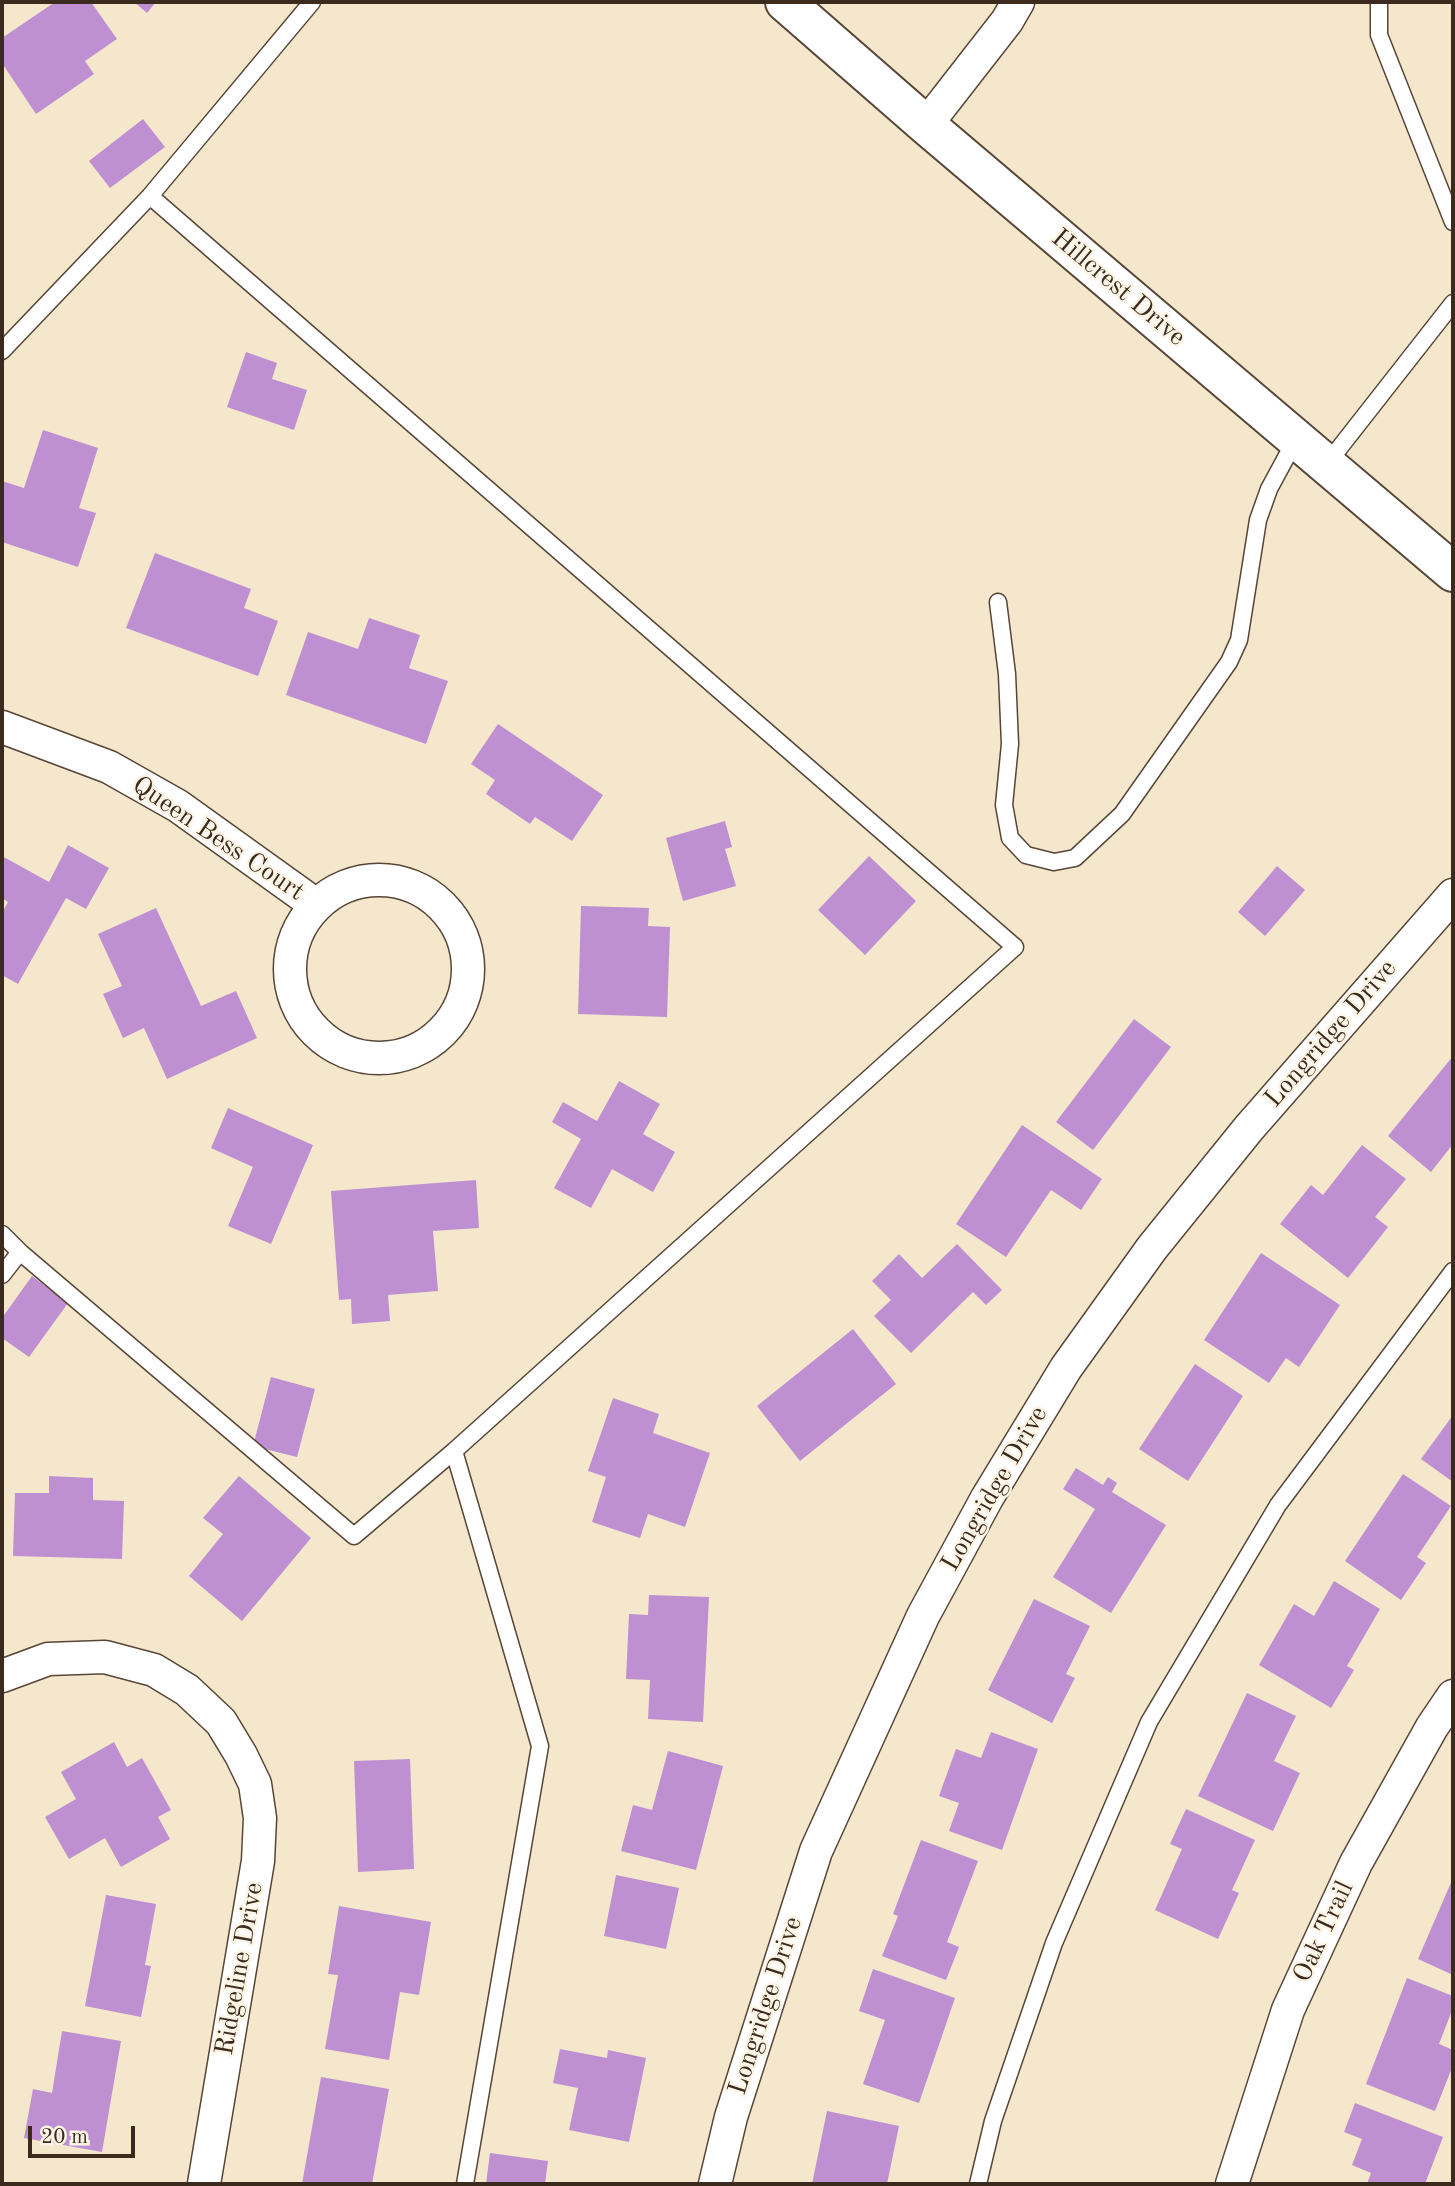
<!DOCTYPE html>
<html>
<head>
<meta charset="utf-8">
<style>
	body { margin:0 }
	#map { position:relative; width:1455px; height:2186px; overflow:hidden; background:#f4e7cc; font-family:"Old Standard TT",serif }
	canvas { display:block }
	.frame { position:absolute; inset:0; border:4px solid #3b2a1e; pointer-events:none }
	.scale { position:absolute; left:28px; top:2126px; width:107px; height:32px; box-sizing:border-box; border:4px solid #3b2a1e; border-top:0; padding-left:9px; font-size:21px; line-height:24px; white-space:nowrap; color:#3b2a1e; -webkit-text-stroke:5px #fcf5e5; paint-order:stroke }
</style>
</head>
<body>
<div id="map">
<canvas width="1455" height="2186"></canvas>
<div class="frame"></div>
<div class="scale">20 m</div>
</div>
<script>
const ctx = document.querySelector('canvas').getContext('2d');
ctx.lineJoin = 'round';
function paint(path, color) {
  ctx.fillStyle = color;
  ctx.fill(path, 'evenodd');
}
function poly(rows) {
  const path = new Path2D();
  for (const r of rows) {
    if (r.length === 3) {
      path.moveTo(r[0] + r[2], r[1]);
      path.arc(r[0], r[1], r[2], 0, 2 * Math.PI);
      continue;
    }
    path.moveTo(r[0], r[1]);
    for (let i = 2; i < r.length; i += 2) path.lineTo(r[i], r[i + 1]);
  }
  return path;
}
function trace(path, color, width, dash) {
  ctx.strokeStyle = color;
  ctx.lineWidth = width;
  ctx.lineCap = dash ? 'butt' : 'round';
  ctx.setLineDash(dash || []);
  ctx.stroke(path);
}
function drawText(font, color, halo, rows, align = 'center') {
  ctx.font = font + ' "Old Standard TT",serif';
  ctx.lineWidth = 5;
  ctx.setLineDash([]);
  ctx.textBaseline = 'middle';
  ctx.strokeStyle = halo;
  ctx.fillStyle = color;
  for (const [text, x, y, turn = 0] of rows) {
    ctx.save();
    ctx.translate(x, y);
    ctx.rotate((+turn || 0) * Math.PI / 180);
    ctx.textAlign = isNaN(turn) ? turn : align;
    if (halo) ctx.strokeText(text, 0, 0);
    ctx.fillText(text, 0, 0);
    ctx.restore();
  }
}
const building = poly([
	[55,2,91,2,117,39,85,61,94,74,36,114,2,63,2,38],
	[134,2,156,2,147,13],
	[143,119,165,147,110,188,89,161],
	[246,352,277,363,272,379,307,390,294,430,227,407],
	[43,430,98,448,79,508,96,513,78,567,2,542,2,481,24,488],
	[155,553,251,589,244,608,278,621,258,676,126,628],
	[369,618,420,635,409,668,448,681,426,744,286,695,308,632,358,649],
	[498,724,603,795,572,841,535,817,530,824,486,794,495,780,471,764],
	[725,821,732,847,725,849,736,886,683,901,666,838],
	[68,845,109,868,86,909,66,898,18,984,2,975,2,913,8,902,2,898,2,856,49,882],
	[869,856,916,901,865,955,818,910],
	[1277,866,1305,890,1265,936,1238,912],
	[581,906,649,908,648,926,670,927,667,1017,578,1014],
	[156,908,201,1006,236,991,257,1038,167,1079,144,1028,123,1038,103,994,122,986,98,934],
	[1134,1019,1171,1047,1093,1150,1056,1122],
	[1453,1056,1453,1144,1431,1172,1388,1136],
	[619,1081,660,1104,643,1134,675,1152,653,1192,612,1169,591,1208,554,1188,581,1139,552,1122,563,1102,597,1121],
	[228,1108,313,1145,271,1244,228,1226,253,1167,211,1148],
	[1022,1125,1102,1179,1081,1210,1051,1190,1006,1257,956,1224],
	[1362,1145,1406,1179,1375,1217,1388,1227,1348,1278,1280,1224,1311,1185,1323,1195],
	[476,1180,479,1228,433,1231,438,1291,388,1295,390,1321,352,1324,351,1299,339,1300,331,1191],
	[957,1244,1002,1290,986,1305,973,1292,911,1353,874,1316,891,1300,872,1281,899,1254,922,1278],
	[1261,1253,1340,1305,1299,1367,1286,1358,1269,1383,1204,1340],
	[32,1276,68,1303,29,1357,2,1338,2,1318],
	[853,1329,896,1384,800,1461,757,1406],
	[1195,1364,1243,1396,1188,1481,1139,1449],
	[271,1377,315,1389,297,1457,253,1446],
	[613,1398,659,1414,653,1433,710,1453,685,1527,648,1514,640,1538,592,1522,606,1477,588,1471],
	[1453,1415,1453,1482,1421,1459],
	[1076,1468,1103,1485,1108,1477,1117,1483,1112,1492,1166,1525,1111,1613,1053,1577,1095,1509,1063,1489],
	[1403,1474,1451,1506,1417,1557,1426,1563,1401,1600,1345,1561],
	[49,1476,93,1478,93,1500,124,1501,122,1559,13,1556,15,1493,49,1493],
	[239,1476,311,1538,242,1621,189,1576,223,1534,203,1518],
	[1334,1581,1380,1609,1347,1666,1354,1670,1331,1708,1259,1665,1294,1604,1314,1616],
	[649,1595,709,1597,703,1722,648,1719,650,1680,626,1679,629,1614,648,1615],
	[1034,1599,1090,1626,1066,1674,1075,1678,1052,1723,988,1690],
	[1247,1693,1296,1716,1274,1761,1300,1773,1273,1831,1198,1796],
	[991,1732,1038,1749,1002,1850,949,1831,959,1803,939,1796,956,1749,981,1758],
	[114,1742,127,1767,142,1758,171,1810,158,1817,170,1839,121,1867,105,1838,69,1859,45,1817,76,1799,61,1772],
	[668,1751,723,1766,696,1870,621,1851,633,1805,652,1810],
	[410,1759,414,1869,358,1872,354,1761],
	[1186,1809,1255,1840,1232,1890,1239,1893,1218,1939,1155,1910,1182,1849,1170,1844],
	[921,1840,978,1861,947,1942,959,1947,946,1980,882,1956,898,1916,893,1914],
	[616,1875,679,1888,666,1949,604,1936],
	[1453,1878,1453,1975,1418,1959],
	[106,1895,156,1904,145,1965,151,1966,141,2017,85,2006],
	[339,1906,431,1922,419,1995,400,1992,389,2060,325,2049,338,1975,328,1974],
	[873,1969,955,1998,919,2103,863,2084,885,2020,859,2011],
	[1407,1978,1453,1996,1453,2008,1439,2044,1453,2050,1453,2065,1435,2111,1366,2084],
	[62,2031,121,2041,102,2152,24,2138,33,2089,52,2093],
	[560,2049,607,2058,608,2050,646,2058,629,2142,569,2130,578,2088,553,2083],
	[321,2077,389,2089,372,2184,302,2184],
	[1355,2103,1443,2137,1425,2184,1367,2184,1371,2173,1352,2165,1362,2139,1344,2132],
	[827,2111,899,2126,887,2184,812,2184],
	[490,2153,548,2161,545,2184,486,2184]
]);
const lane = poly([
	[1379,2,1379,35,1453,222],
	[2,351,150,196,312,2],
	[1326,465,1453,303],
	[998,602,1007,674,1010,744,1004,805,1010,838,1026,855,1054,862,1075,858,1122,814,1229,662,1239,640,1258,520,1269,489,1296,439],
	[2,1234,20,1252],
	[2,1275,20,1252,354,1536,454,1451,1015,947,150,196],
	[454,1451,540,1746,465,2184],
	[978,2184,993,2121,1054,1943,1149,1722,1278,1505,1453,1271]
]);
const street = poly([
	[926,125,1007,21,1018,2],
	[2,727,109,767,178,806,316,905],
	[379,969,89],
	[2,1676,48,1659,105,1657,154,1670,187,1690,221,1722,241,1755,255,1784,260,1818,258,1861,204,2184],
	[715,2184,731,2117,816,1851,923,1616,987,1498,1066,1368,1152,1248,1249,1128,1453,895],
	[1232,2184,1288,2010,1356,1863,1432,1727,1453,1696]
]);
const secondary = poly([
	[785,2,926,125,1453,572]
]);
const streetNames = [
	["Hillcrest Drive",1118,288,40],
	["Queen Bess Court",218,839,34],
	["Longridge Drive",1331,1034,-49],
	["Longridge Drive",995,1489,-60],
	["Oak Trail",1324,1932,-65],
	["Ridgeline Drive",240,1969,-80],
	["Longridge Drive",766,2006,-72]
];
paint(building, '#be90d2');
trace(lane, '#574638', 19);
trace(street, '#574638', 35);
trace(secondary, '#574638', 42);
trace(lane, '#fff', 16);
trace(street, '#fff', 32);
trace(secondary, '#fff', 38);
drawText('26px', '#3b2a1e', '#fcf5e5', streetNames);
</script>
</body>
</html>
